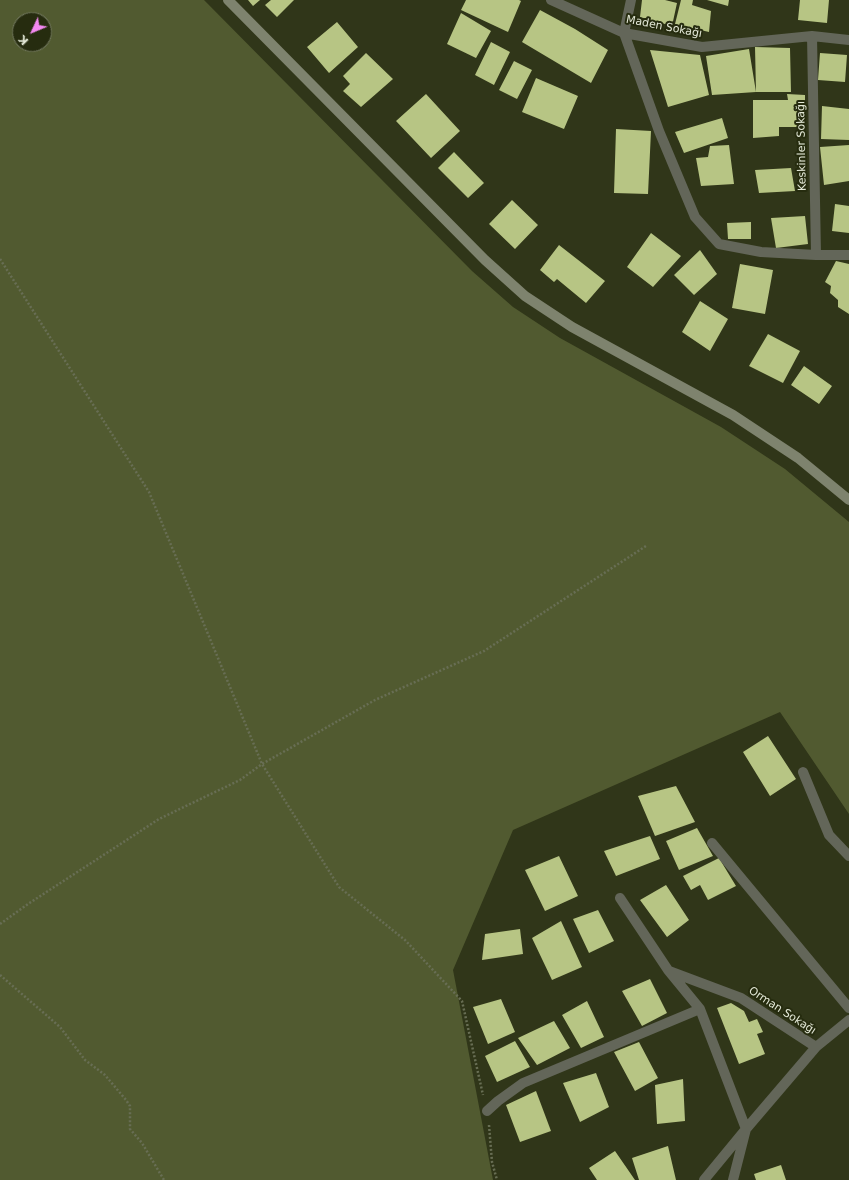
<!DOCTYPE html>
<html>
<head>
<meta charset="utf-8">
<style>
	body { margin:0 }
	#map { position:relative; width:849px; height:1180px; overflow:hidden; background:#303619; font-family:"DejaVu Sans",sans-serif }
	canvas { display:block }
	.north { position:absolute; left:12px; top:12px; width:40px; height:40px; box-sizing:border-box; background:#262c0f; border:1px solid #72785f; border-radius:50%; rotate:226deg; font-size:11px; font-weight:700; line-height:16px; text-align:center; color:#e4e9d8 }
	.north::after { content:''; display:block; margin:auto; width:14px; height:18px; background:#f489f1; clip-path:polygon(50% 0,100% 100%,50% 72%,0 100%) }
</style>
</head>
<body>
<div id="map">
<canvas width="849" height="1180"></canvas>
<div class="north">K</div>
</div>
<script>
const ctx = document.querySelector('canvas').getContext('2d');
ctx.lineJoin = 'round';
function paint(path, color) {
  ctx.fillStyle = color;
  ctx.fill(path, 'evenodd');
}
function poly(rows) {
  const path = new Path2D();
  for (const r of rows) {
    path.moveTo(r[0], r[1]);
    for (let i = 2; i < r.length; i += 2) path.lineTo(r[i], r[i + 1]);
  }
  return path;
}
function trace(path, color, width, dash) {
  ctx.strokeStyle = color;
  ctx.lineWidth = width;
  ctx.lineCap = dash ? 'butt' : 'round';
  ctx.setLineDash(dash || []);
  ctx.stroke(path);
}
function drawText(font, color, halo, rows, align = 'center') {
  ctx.font = font + ' "DejaVu Sans",sans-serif';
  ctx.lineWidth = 4;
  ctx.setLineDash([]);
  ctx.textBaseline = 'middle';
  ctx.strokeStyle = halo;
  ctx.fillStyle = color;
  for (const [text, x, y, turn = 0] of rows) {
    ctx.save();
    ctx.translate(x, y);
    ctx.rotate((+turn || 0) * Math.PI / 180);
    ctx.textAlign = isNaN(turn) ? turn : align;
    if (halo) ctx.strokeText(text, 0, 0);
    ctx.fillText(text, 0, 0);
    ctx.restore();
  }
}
const green = poly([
	[0,0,204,0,472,271,513,307,560,338,721,427,785,469,849,522,849,814,780,712,513,830,453,970,493,1180,0,1180],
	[20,20,44,20,44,44,20,44]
]);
const building = poly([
	[248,0,260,0,253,6],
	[271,0,294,0,277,17,265,5],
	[466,0,519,0,521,1,508,32,461,10],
	[642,0,665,0,677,3,672,26,640,17],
	[681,0,693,0,692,5,711,11,709,32,675,24],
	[707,0,729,0,728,6],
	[800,0,829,0,827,23,798,20],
	[540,10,575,29,608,50,591,83,522,42],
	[461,13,491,31,476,58,447,44],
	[337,22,358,47,329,73,307,47],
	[491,42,510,52,494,85,475,75],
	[755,47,790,48,791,92,756,92,712,95,706,56,749,49,756,92],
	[650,50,700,55,709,95,668,107],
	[366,53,393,79,361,107,343,91,350,84,343,76],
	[820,53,847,55,845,82,818,80],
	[514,61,532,70,517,99,499,90],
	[536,78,578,96,564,129,522,112],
	[426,94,460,131,431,158,396,121],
	[787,94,805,95,805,127,779,127,779,136,753,138,753,100,788,100],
	[822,106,849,109,849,140,821,139],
	[722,118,728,138,684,153,675,132],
	[616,129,651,131,648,194,614,193],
	[729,145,734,184,701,186,696,158,708,157,710,146],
	[849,145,849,181,824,185,820,147],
	[454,152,484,183,468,198,438,168],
	[791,168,795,191,759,193,755,170],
	[512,200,538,225,515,249,489,224],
	[835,204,849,206,849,233,832,231],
	[805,216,808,244,776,248,771,218],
	[751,222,751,239,728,239,727,223],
	[651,233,681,256,653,287,627,267],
	[559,245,605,281,586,303,557,279,554,282,540,270],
	[700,250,717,274,694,295,674,275],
	[836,261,849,264,849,314,838,307,838,300,830,293,831,286,825,282],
	[740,264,773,270,765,314,732,308],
	[700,301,728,319,710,351,682,332],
	[768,334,800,351,783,383,749,366],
	[804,366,832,386,819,404,791,385],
	[768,736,796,779,770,796,743,752],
	[676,786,695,822,655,836,638,796],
	[697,828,713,856,679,870,666,841],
	[650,836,660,859,616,876,604,851],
	[559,856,578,896,545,911,525,870],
	[719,858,736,886,708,900,700,885,691,890,683,876],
	[666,885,689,920,667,937,640,900],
	[598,910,614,941,589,953,573,919],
	[561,921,582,967,552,980,532,938],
	[520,929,523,954,482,960,485,934],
	[650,979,667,1013,642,1026,622,991],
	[501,999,515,1032,488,1044,473,1007],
	[587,1001,604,1037,581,1048,562,1015],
	[731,1003,744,1011,749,1022,757,1019,763,1032,757,1034,765,1054,739,1064,717,1008],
	[554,1021,570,1048,537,1065,518,1038],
	[515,1041,530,1067,497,1082,485,1056],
	[639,1042,658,1078,635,1091,614,1052],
	[596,1073,609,1107,580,1122,563,1083],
	[683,1079,685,1121,657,1124,655,1085],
	[536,1091,551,1131,520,1142,506,1105],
	[668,1146,676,1180,639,1180,632,1158],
	[615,1151,635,1180,597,1180,589,1168],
	[781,1165,786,1180,756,1180,754,1174]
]);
const path = poly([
	[0,259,149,492,262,764,339,887,405,940,462,1001,483,1095],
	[0,924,28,904,159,819,240,780,262,764,375,700,484,651,646,546],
	[0,975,60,1027,85,1060,105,1075,126,1100,130,1106,130,1129,142,1143,164,1180],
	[489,1125,492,1162,497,1180]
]);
const street = poly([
	[551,0,624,33,702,47,812,36,849,40],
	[631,0,624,33,659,131,695,217,719,244,761,252,816,255,849,255],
	[812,36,816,255],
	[803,772,829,835,849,856],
	[712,843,849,1008],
	[620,898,668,970,700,1009,746,1129,733,1180],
	[669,971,741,998,816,1047],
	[487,1111,498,1101,523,1083,700,1009],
	[704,1180,746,1129,816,1047,849,1020]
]);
const secondary = poly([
	[228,0,485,260,525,296,572,327,733,415,798,458,849,500]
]);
const streetNames = [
	["Maden Sokağı",664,27,11],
	["Keskinler Sokağı",802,146,-91],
	["Orman Sokağı",782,1011,33]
];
paint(green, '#515a30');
paint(building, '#b7c584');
trace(path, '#686e54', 2.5, [2, 2]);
trace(street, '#636659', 10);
trace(secondary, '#7e836e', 10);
drawText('11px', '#e4e9d8', '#262c0f', streetNames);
</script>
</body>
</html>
